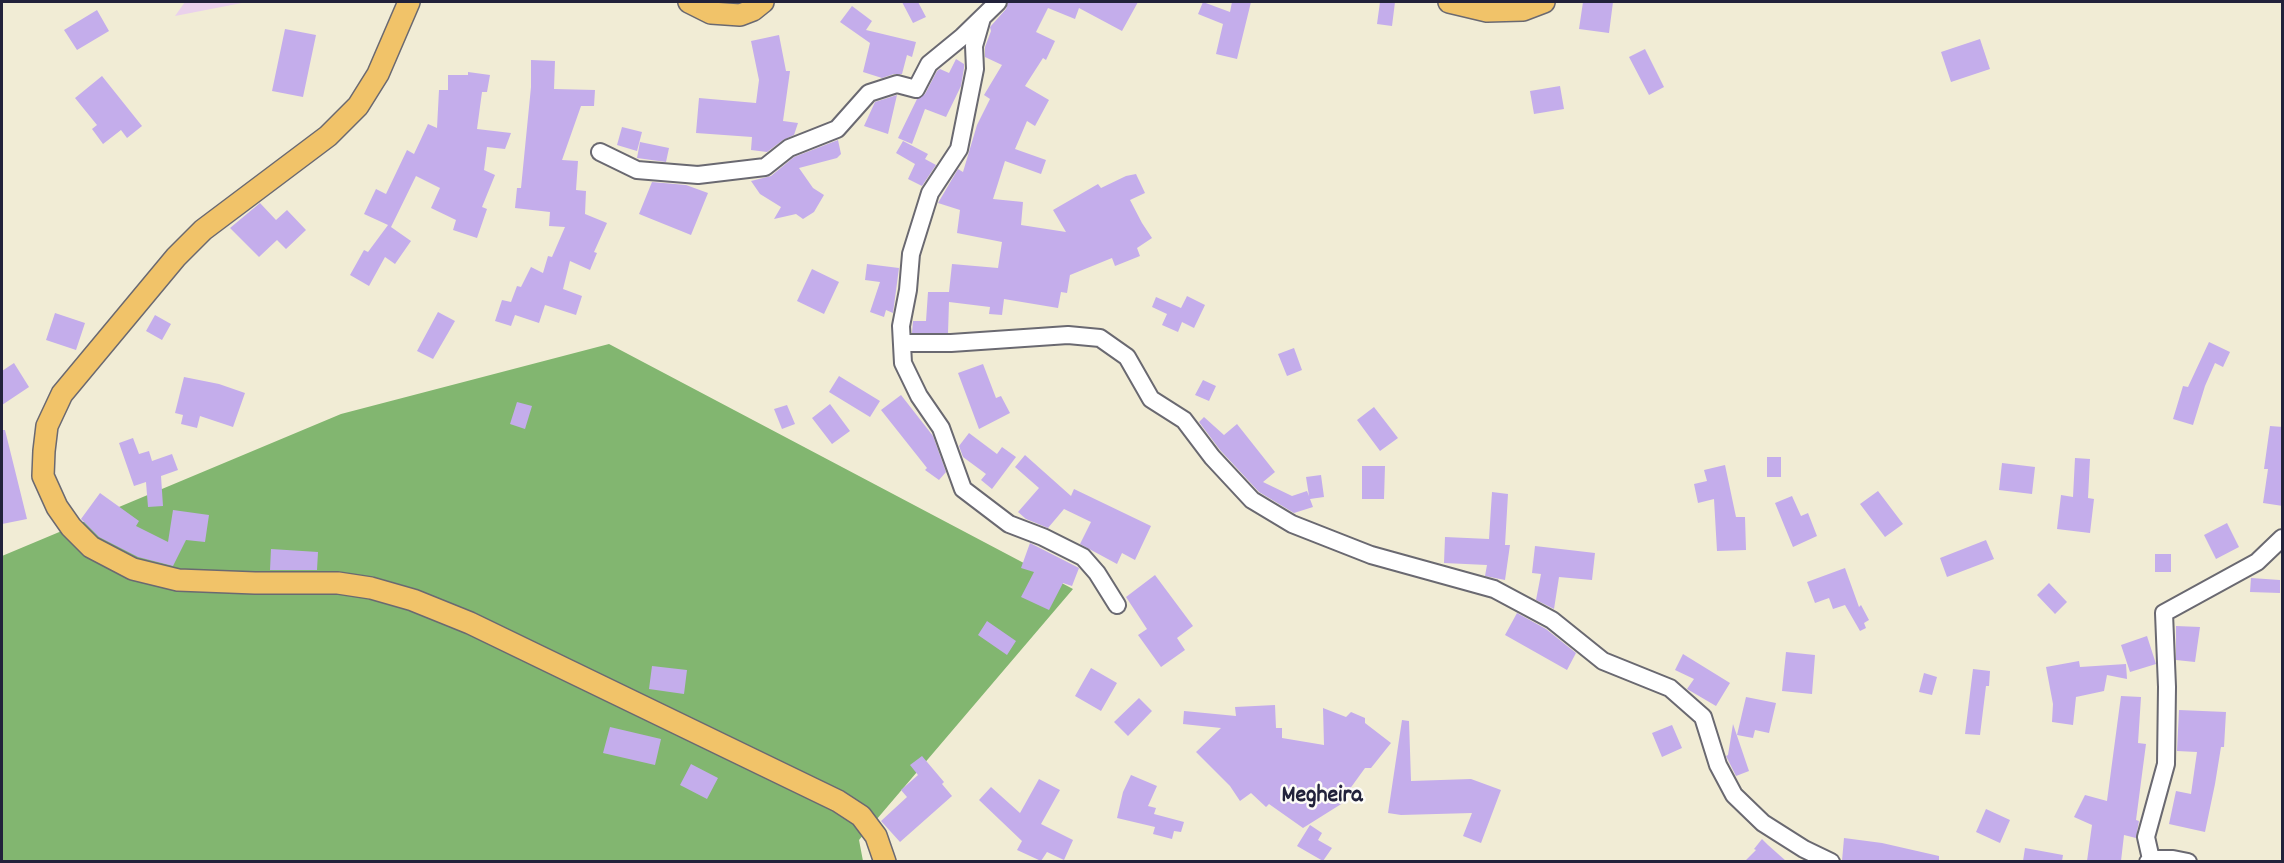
<!DOCTYPE html>
<html>
<head>
<meta charset="utf-8">
<style>
	body { margin:0 }
	#map { position:relative; width:2284px; height:863px; overflow:hidden; background:#f1ecd5; font-family:Dekko,sans-serif }
	canvas { display:block }
	.frame { position:absolute; inset:0; border:3px solid #22223b; pointer-events:none }
</style>
</head>
<body>
<div id="map">
<canvas width="2284" height="863"></canvas>
<div class="frame"></div>
</div>
<script>
const ctx = document.querySelector('canvas').getContext('2d');
ctx.lineJoin = 'round';
function paint(path, color) {
  ctx.fillStyle = color;
  ctx.fill(path, 'evenodd');
}
function poly(rows) {
  const path = new Path2D();
  for (const r of rows) {
    path.moveTo(r[0], r[1]);
    for (let i = 2; i < r.length; i += 2) path.lineTo(r[i], r[i + 1]);
  }
  return path;
}
function trace(path, color, width, dash) {
  ctx.strokeStyle = color;
  ctx.lineWidth = width;
  ctx.lineCap = dash ? 'butt' : 'round';
  ctx.setLineDash(dash || []);
  ctx.stroke(path);
}
function drawText(font, color, halo, rows, align = 'center') {
  ctx.font = font + ' Dekko,sans-serif';
  ctx.lineWidth = 5;
  ctx.setLineDash([]);
  ctx.textBaseline = 'middle';
  ctx.strokeStyle = halo;
  ctx.fillStyle = color;
  for (const [text, x, y, turn = 0] of rows) {
    ctx.save();
    ctx.translate(x, y);
    ctx.rotate((+turn || 0) * Math.PI / 180);
    ctx.textAlign = isNaN(turn) ? turn : align;
    if (halo) ctx.strokeText(text, 0, 0);
    ctx.fillText(text, 0, 0);
    ctx.restore();
  }
}
const built = poly([
	[185,2,247,2,175,16]
]);
const forest = poly([
	[609,344,1073,589,859,840,863,861,2,862,2,556,341,414]
]);
const building = poly([
	[902,2,918,2,926,17,913,23],
	[1008,2,1138,2,1122,31,1079,8,1075,19,1048,8,1036,32,1055,41,1046,60,1043,58,1025,86,1049,100,1035,126,1027,121,1015,149,1046,160,1041,174,1005,161,993,199,1023,202,1021,225,1066,232,1053,210,1098,184,1101,188,1126,176,1136,174,1145,193,1130,200,1142,223,1152,238,1137,248,1140,256,1115,266,1112,258,1070,275,1067,293,1061,292,1058,308,1004,299,1002,315,989,314,990,307,949,302,948,333,912,333,913,321,926,321,928,292,949,292,952,264,998,268,1002,242,957,233,960,210,938,203,958,169,963,172,977,125,990,99,984,95,1002,65,985,57,985,47,991,31,990,27,1006,9],
	[1203,2,1230,12,1232,2,1251,2,1237,59,1216,54,1223,24,1198,14],
	[1380,2,1395,2,1392,26,1377,24],
	[1583,2,1613,2,1609,33,1579,29],
	[852,6,872,21,866,30,916,42,912,57,907,55,902,74,894,74,882,78,863,72,870,43,840,22],
	[97,10,109,31,77,50,64,30],
	[285,29,316,35,303,97,272,91],
	[779,35,786,71,790,71,783,121,798,123,794,135,783,140,767,152,751,150,752,137,696,133,699,98,756,103,759,80,751,41],
	[1980,39,1990,69,1951,82,1941,52],
	[1645,49,1664,87,1649,95,1629,57],
	[956,59,964,64,964,68,961,86,946,117,925,109,912,144,898,138,917,99,925,94,937,71,940,69,949,73],
	[531,60,555,61,554,89,595,90,594,106,581,106,562,160,578,161,576,190,586,191,585,214,607,223,594,252,597,253,590,270,570,261,563,289,582,296,576,315,545,305,539,323,515,315,511,326,495,321,502,300,511,302,517,286,521,287,531,267,543,273,548,256,552,257,565,227,549,226,550,212,515,208,517,188,521,188,531,87],
	[468,72,490,75,487,92,482,92,477,129,511,133,505,149,487,147,484,170,495,175,482,207,487,209,477,238,453,230,456,220,431,208,440,188,416,176,391,227,411,241,395,264,385,257,369,286,350,275,364,250,368,252,388,225,364,214,376,189,386,194,407,150,414,154,428,124,437,128,439,90,448,90,448,75,468,75],
	[102,76,142,126,127,138,121,130,103,144,92,129,97,125,75,98],
	[1560,86,1564,109,1534,114,1530,91],
	[897,95,888,134,864,126,875,102],
	[622,127,642,132,637,151,617,145],
	[838,140,841,154,837,158,799,168,813,188,824,195,814,212,803,219,796,214,774,219,781,207,760,194,751,181,771,176,794,157],
	[903,141,928,154,925,159,936,165,922,186,908,179,915,164,896,153],
	[640,142,669,148,666,162,637,158],
	[652,182,686,185,708,193,691,235,639,214],
	[260,203,276,220,287,210,306,230,286,249,277,240,259,257,230,228],
	[867,264,899,268,893,313,886,310,884,317,870,312,880,282,865,280],
	[812,269,839,282,824,314,797,301],
	[1187,296,1205,305,1194,328,1182,322,1178,332,1162,325,1167,314,1152,307,1156,297,1181,308],
	[438,312,455,321,433,359,417,351],
	[55,313,85,323,76,350,46,340],
	[155,315,171,324,162,340,146,331],
	[2209,342,2230,352,2223,367,2215,363,2205,386,2193,425,2173,419,2183,386,2188,387],
	[1294,348,1302,370,1287,376,1278,354],
	[14,363,29,387,2,405,2,371],
	[983,364,996,398,1001,396,1010,413,979,429,958,373],
	[839,376,880,401,870,417,829,392],
	[184,377,219,384,245,393,233,427,200,416,197,428,181,424,183,415,175,413],
	[1203,380,1216,386,1209,401,1195,395],
	[901,395,933,436,946,472,939,480,925,470,927,468,881,410],
	[517,402,532,406,525,429,510,424],
	[830,404,850,431,832,444,812,418],
	[787,405,795,424,782,429,774,409],
	[1374,407,1398,438,1380,451,1357,420],
	[1204,417,1224,435,1237,424,1275,472,1263,482,1292,496,1307,491,1309,496,1306,477,1321,475,1324,497,1310,499,1313,507,1294,513,1259,492,1220,450,1199,422],
	[2270,426,2283,427,2283,506,2263,503,2268,469,2264,469],
	[2,430,5,430,27,519,2,524],
	[969,433,997,454,1002,447,1016,457,992,489,981,480,986,474,963,457,959,446],
	[133,438,139,454,149,451,152,461,172,454,178,470,161,476,163,506,148,507,146,482,134,486,119,443],
	[1025,455,1071,496,1074,489,1151,526,1135,560,1122,553,1117,564,1080,544,1091,522,1064,509,1048,528,1026,519,1018,512,1039,488,1015,467],
	[1767,457,1781,457,1781,477,1767,477],
	[2075,458,2090,459,2088,498,2094,499,2090,533,2057,529,2061,495,2073,497],
	[2002,463,2035,467,2032,494,1999,490],
	[1725,465,1736,517,1745,517,1746,550,1717,551,1714,499,1698,503,1694,484,1707,481,1704,470],
	[1362,466,1385,466,1384,499,1362,499],
	[1878,491,1903,524,1885,537,1860,504],
	[1492,492,1508,494,1505,545,1510,545,1505,580,1485,576,1487,565,1444,563,1445,537,1489,539],
	[100,493,139,521,136,526,168,542,173,510,209,515,205,542,186,540,173,566,138,557,99,537,81,519],
	[1792,496,1801,516,1808,513,1817,536,1793,547,1775,503],
	[2227,523,2239,547,2216,559,2204,535],
	[1986,540,1994,559,1947,577,1940,558],
	[1030,543,1079,568,1072,586,1063,583,1049,610,1021,597,1034,572,1021,568],
	[1535,546,1595,553,1592,580,1559,577,1554,609,1536,600,1541,574,1532,573],
	[271,549,318,552,317,570,270,570],
	[2155,554,2171,554,2171,572,2155,572],
	[1845,568,1859,607,1861,605,1869,620,1864,623,1866,628,1860,631,1845,605,1833,609,1829,598,1815,603,1807,582],
	[1155,575,1193,626,1177,638,1185,650,1161,667,1138,635,1147,629,1126,597],
	[2251,578,2280,580,2280,593,2250,592],
	[2049,583,2067,602,2055,614,2037,595],
	[1517,613,1546,629,1576,653,1567,670,1505,635],
	[987,621,1016,641,1007,655,978,635],
	[2176,626,2200,627,2195,662,2176,660],
	[2147,636,2156,664,2130,672,2121,645],
	[1786,652,1815,655,1812,694,1782,691],
	[1683,654,1730,683,1716,706,1687,689,1694,679,1675,670],
	[2079,661,2080,667,2126,664,2127,679,2107,675,2104,691,2076,697,2073,725,2052,722,2053,704,2046,667],
	[652,666,687,670,684,694,649,689],
	[1091,668,1117,683,1101,711,1075,696],
	[1973,669,1990,671,1989,686,1986,686,1980,735,1965,734],
	[1924,673,1937,677,1932,695,1919,692],
	[2121,696,2141,697,2138,743,2146,744,2136,820,2139,821,2136,838,2124,835,2121,861,2087,861,2092,825,2074,817,2085,795,2107,801],
	[1746,697,1776,703,1769,733,1755,730,1753,738,1737,735],
	[1139,698,1152,711,1128,736,1114,722],
	[1275,705,1276,728,1282,728,1282,738,1324,745,1323,708,1346,717,1351,712,1365,718,1365,723,1391,743,1371,768,1365,768,1344,797,1346,801,1303,828,1269,804,1266,807,1251,793,1240,801,1230,786,1196,752,1221,728,1183,724,1184,711,1236,716,1235,707],
	[2179,710,2226,712,2224,747,2221,747,2215,784,2205,832,2169,824,2176,791,2191,794,2197,752,2177,751],
	[1402,720,1409,721,1411,781,1471,779,1501,790,1481,843,1463,836,1472,813,1401,815,1388,813],
	[1733,724,1749,771,1736,776,1726,756,1728,755],
	[1672,725,1682,748,1662,757,1652,733],
	[610,727,661,739,655,765,603,753],
	[922,756,944,782,942,784,952,796,900,842,881,821,907,797,901,790,918,775,910,765],
	[691,764,718,778,707,799,680,785],
	[1131,775,1157,786,1148,806,1156,808,1154,814,1184,822,1181,832,1174,831,1172,839,1153,834,1155,827,1117,818,1123,792],
	[1039,779,1060,790,1041,824,1073,840,1064,860,1047,852,1041,861,1017,850,1022,841,979,800,991,787,1020,813],
	[1986,809,2010,820,2000,843,1976,832],
	[1310,825,1322,833,1318,840,1332,848,1323,861,1297,846],
	[1844,838,1882,843,1939,856,1939,861,1842,861],
	[1762,839,1768,845,1786,861,1745,861,1756,850,1754,849],
	[2025,848,2063,855,2062,861,2023,861]
]);
const minor = poly([
	[982,18,974,46,975,69,959,149,930,193,911,254,908,290,901,326,903,363,919,396,941,428,963,489,1009,524,1043,537,1083,557,1097,573,1117,605],
	[600,152,637,170,698,175,765,167,789,148,837,129,869,93,897,84,916,89,929,64,962,37,998,2],
	[903,343,951,343,1068,335,1100,338,1127,357,1151,399,1184,420,1212,457,1252,500,1292,524,1371,555,1494,589,1552,620,1603,661,1670,688,1703,717,1718,765,1734,795,1763,823,1804,849,1831,862],
	[2151,859,2146,837,2166,764,2167,687,2164,613,2257,562,2282,538],
	[2148,862,2151,859,2173,859,2188,862]
]);
const major = poly([
	[409,2,378,74,358,106,328,136,203,230,176,257,62,394,47,426,44,451,43,476,57,507,71,527,91,547,133,569,178,580,255,583,338,583,371,588,413,600,470,623,838,801,861,816,876,836,885,862],
	[689,2,711,13,740,15,753,10,763,2],
	[1449,2,1487,11,1523,10,1544,2]
]);
const quarterNames = [
	["Megheira",1322,798]
];
paint(built, '#ead1ec');
paint(forest, '#82b670');
paint(building, '#c4adeb');
trace(minor, '#6a6971', 20);
trace(major, '#6a6971', 24);
trace(minor, '#fff', 16);
trace(major, '#f1c369', 21);
drawText('bold 24px', '#22223b', '#fdfcf7', quarterNames);
</script>
</body>
</html>
